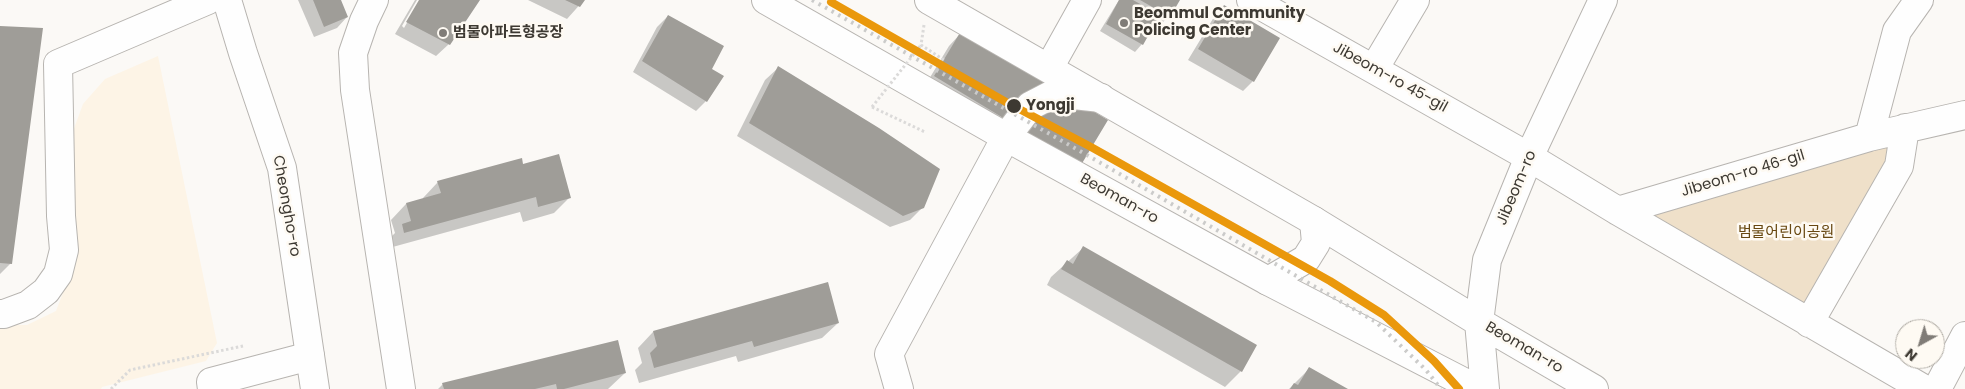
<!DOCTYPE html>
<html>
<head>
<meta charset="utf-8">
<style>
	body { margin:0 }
	#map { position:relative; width:1965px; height:389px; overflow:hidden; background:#fbf9f6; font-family:Poppins,sans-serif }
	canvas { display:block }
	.north { position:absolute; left:1895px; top:319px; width:50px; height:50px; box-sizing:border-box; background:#fefaf3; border:1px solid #b1ada6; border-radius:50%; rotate:219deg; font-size:14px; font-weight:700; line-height:20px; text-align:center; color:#3d3932 }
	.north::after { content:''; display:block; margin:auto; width:18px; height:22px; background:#807c77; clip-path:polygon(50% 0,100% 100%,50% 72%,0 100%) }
</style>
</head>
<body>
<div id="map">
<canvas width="1965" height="389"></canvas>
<div class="north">N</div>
</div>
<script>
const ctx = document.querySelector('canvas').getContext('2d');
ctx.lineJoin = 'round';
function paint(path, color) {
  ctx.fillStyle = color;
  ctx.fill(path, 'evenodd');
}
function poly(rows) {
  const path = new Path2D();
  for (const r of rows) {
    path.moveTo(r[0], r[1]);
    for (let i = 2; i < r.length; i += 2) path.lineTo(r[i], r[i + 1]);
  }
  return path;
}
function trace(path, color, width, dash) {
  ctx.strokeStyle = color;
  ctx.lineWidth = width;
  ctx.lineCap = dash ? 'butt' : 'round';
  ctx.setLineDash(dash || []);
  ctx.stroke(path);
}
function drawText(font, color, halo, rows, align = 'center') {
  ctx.font = font + ' Poppins,"Noto Sans KR",sans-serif';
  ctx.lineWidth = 5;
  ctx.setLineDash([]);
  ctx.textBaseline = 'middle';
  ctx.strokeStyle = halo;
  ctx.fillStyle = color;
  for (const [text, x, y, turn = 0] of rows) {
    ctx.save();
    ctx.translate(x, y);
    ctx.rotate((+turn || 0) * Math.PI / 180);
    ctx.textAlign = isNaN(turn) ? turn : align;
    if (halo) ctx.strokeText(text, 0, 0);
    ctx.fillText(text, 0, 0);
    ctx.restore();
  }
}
const built = poly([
	[158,56,217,343,206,361,102,387,101,389,0,389,0,325,27,325,56,311,72,269,69,142,83,104,105,79]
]);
const green = poly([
	[1887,147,1895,159,1808,314,1632,213]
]);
const shadow = poly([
	[298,0,340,0,347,17,337,28,314,37],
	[415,0,417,0,402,26,404,28,420,0,478,0,449,44,436,56,395,34],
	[528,0,584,0,567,19],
	[1119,0,1178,0,1169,16,1162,23,1156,20,1142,44,1135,52,1100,31],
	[1224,7,1253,81,1243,91,1188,60,1214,17],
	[668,16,710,69,706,101,696,111,633,72,657,27],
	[0,27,11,263,0,274],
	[961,33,1068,176,923,89,949,46],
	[778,68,923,207,910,220,890,227,737,136,765,80],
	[522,165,570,197,554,213,523,222,520,212,389,248,387,241,395,233,391,220,406,204,423,200,423,198,438,182],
	[1083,248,1255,346,1241,371,1225,387,1047,285,1051,277],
	[827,283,838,323,822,338,738,362,736,356,639,383,635,370,642,363,638,348,653,332],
	[1310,368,1346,389,1289,389],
	[625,373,608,389,438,389,443,384]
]);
const building = poly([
	[313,0,341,0,348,17,324,27],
	[419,0,480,0,450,45,406,22],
	[565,0,585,0,580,7],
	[1119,0,1133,0,1160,15,1143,45,1106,24],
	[1140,0,1180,0,1170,17],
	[1224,5,1280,38,1254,82,1198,49],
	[668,15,724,46,712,69,724,76,707,102,642,61],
	[0,26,43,28,12,264,0,263],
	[961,31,1108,120,1081,165,934,76],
	[778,66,879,128,940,169,924,208,903,216,749,123],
	[559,154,571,198,538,207,536,197,404,233,402,224,411,221,406,203,441,193,437,181,522,158,523,164],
	[1083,246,1257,345,1242,372,1061,269,1067,260,1073,264],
	[828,282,839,323,754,347,752,341,654,368,650,353,657,346,653,331],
	[618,340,626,373,564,389,557,389,556,384,535,389,444,389,442,383],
	[1309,367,1348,389,1290,389,1294,383,1298,385]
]);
const path = poly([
	[924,25,921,45,944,60],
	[872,107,925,132],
	[111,389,130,370,243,346]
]);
const minor = poly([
	[374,0,364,21,353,53,355,90,401,389],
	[1251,0,1529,157,1618,211,1924,389],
	[1049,68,1087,0],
	[1374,69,1415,0],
	[1869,137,1897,31,1919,0],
	[1618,211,1869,137,1965,115],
	[1268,281,1306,259,1316,243,1314,221],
	[0,314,4,314,28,305,46,291,58,274,64,250,61,216,58,64,208,0],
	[1809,323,1899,166,1905,128],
	[212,389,211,382,310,356],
	[899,389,889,354,1006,137,1030,106,1055,93,1101,98],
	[1937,389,1965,336]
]);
const major = poly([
	[227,0,243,53,282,168,315,389],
	[766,0,1006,137,1268,281,1477,389],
	[929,0,1314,221,1479,322,1594,389],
	[1485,389,1479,322,1487,260,1529,157,1603,0]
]);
const rail = poly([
	[812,0,1087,155,1376,322,1426,370,1441,389]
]);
const pathBridge = poly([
	[872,107,921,45]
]);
const metro1 = poly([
	[831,2,1006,102,1091,147,1330,281,1384,315,1434,361,1459,389]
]);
const markers = [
	[1124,23,5,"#807c77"],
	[443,33,5,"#807c77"],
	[1014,106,8,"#3d3932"]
];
const poiNames = [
	["Beommul Community",1134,14],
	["Policing Center",1134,31],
	["범물아파트형공장",453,33]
];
const streetNames = [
	["Jibeom-ro 45-gil",1390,78,29],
	["Jibeom-ro 46-gil",1743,174,-17],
	["Jibeom-ro",1517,188,-67],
	["Beoman-ro",1119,199,29],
	["Cheongho-ro",286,206,80],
	["Beoman-ro",1524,348,30]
];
const stopNames = [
	["Yongji",1026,106]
];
const parkNames = [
	["범물어린이공원",1786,233]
];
paint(built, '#fdf4e6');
paint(green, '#efe0c9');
paint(shadow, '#0003');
paint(building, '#9f9d98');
trace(minor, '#b7b4b0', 30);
trace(major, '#b7b4b0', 30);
trace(path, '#dbdad9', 3, [2.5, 2.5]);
trace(minor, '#fefefe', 28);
trace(major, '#fefefe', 28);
trace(rail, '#cbcbca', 4, [2.5, 5]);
trace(pathBridge, '#dbdad9', 3, [2.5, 2.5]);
trace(metro1, '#ea980c', 8);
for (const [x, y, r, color] of markers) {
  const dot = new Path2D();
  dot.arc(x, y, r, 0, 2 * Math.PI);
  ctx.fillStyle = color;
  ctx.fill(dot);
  trace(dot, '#fefaf3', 2);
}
drawText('bold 15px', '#3d3932', '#fefaf3', poiNames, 'left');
drawText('15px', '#3d3932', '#fefaf3', streetNames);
drawText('bold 15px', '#3d3932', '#fefaf3', stopNames, 'left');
drawText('15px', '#684811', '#fefaf3', parkNames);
</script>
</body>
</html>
